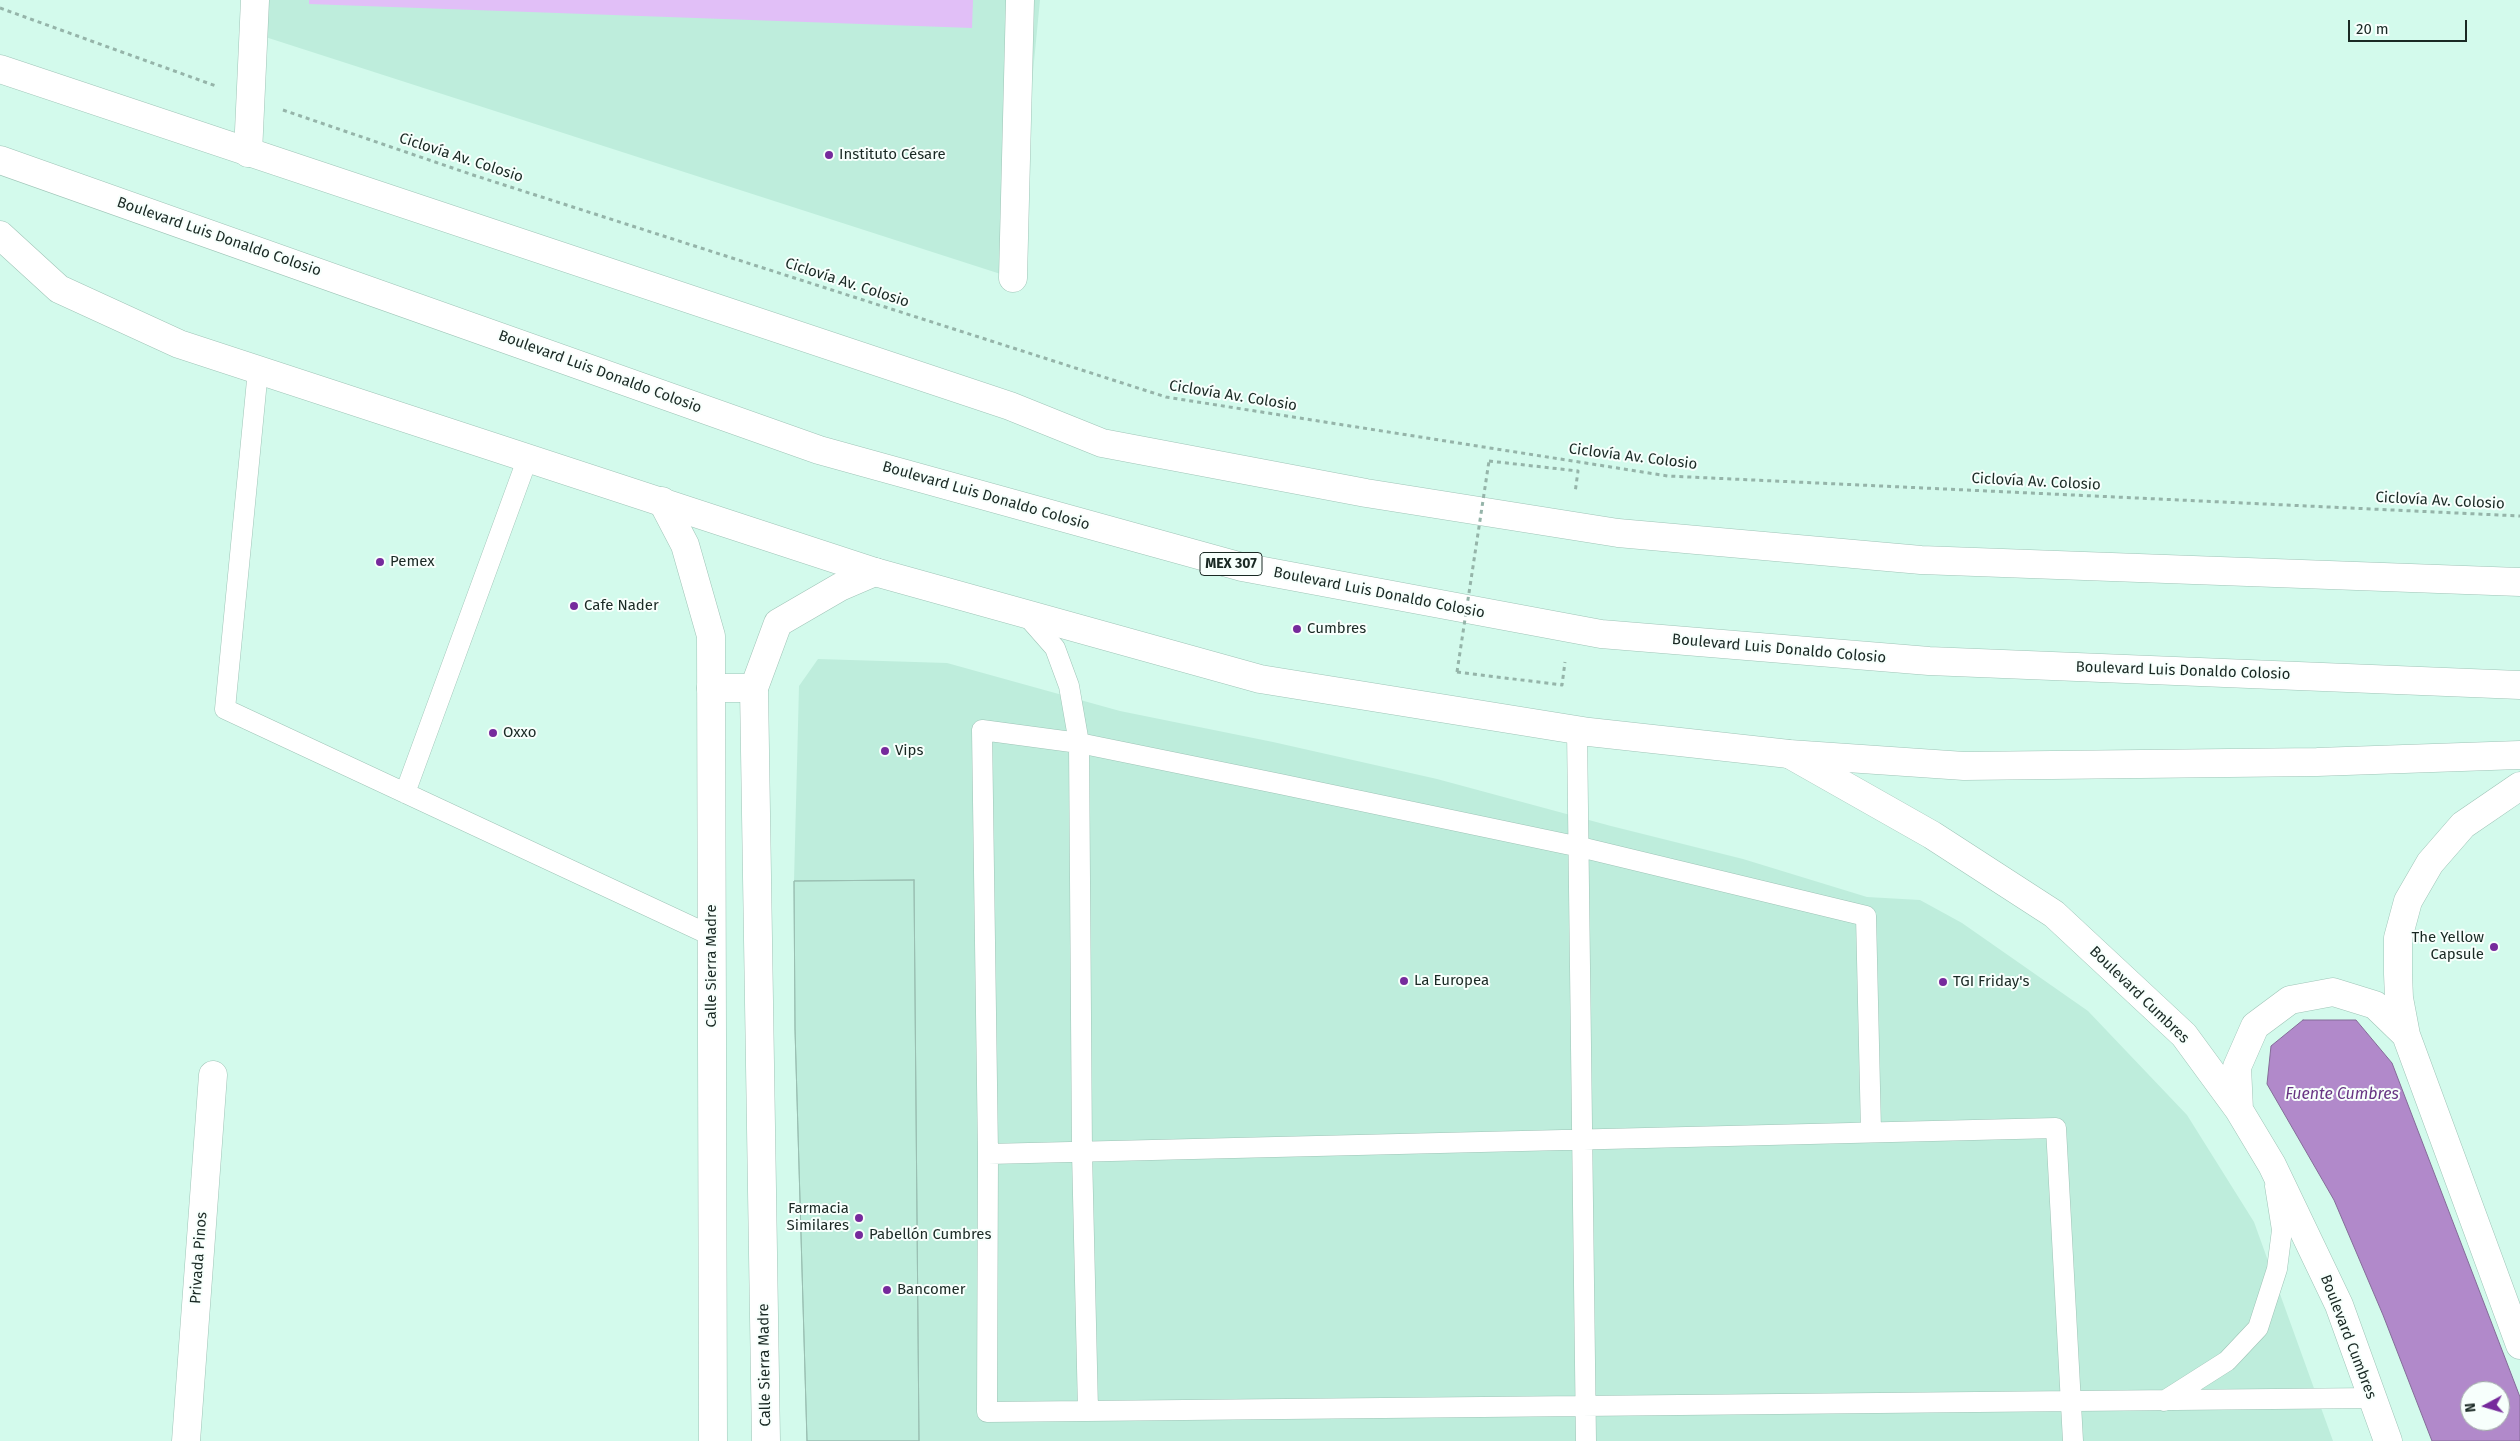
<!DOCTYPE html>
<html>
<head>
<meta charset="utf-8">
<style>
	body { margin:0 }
	#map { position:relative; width:2520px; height:1441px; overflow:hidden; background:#d3faec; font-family:"Fira Sans",sans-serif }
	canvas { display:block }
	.north { position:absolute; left:2460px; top:1381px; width:50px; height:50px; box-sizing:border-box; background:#f7fffc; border:1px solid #9fa9a6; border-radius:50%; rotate:264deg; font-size:14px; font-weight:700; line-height:20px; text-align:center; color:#1a2924 }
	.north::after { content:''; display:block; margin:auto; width:18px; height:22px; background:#762a9c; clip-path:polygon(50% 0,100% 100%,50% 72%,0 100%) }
	.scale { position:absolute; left:2348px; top:20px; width:119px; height:22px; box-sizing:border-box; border:2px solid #1a2924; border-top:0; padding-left:6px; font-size:15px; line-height:18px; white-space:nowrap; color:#1a2924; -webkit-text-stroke:4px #f7fffc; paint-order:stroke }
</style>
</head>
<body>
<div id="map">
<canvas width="2520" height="1441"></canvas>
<div class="north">N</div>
<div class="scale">20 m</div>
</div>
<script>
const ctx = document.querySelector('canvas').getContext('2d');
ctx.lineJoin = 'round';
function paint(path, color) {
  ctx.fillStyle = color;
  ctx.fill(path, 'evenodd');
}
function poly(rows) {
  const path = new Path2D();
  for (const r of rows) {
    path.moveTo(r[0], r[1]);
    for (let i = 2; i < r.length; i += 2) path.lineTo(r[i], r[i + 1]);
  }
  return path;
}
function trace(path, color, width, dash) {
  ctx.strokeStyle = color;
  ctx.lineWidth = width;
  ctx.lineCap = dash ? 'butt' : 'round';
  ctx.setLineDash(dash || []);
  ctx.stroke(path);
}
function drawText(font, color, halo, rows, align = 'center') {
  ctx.font = font + ' "Fira Sans",sans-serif';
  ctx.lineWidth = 4;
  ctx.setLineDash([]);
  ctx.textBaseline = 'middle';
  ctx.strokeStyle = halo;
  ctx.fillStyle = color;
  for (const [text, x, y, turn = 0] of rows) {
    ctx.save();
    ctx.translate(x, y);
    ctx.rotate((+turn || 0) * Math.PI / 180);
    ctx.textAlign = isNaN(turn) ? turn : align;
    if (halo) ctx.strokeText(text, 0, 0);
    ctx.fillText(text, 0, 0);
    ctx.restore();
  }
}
const built = poly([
	[254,0,1040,0,1013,278,253,33],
	[818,659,947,663,1120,711,1273,742,1437,779,1611,826,1743,859,1867,897,1920,900,1962,923,2088,1011,2187,1115,2254,1222,2333,1441,807,1441,795,1029,794,881,799,686]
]);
const green = poly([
	[309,0,973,0,972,28,309,4]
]);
const water = poly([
	[2303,1020,2356,1020,2392,1063,2520,1397,2520,1441,2432,1441,2383,1315,2334,1200,2267,1084,2271,1046,2303,1020],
	[2470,1391,2500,1391,2500,1421,2470,1421,2470,1391]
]);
const building = poly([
	[914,880,919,1441,807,1441,795,1029,794,881,914,880],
	[914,880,919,1441,807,1441,795,1029,794,881,914,880]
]);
const path = poly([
	[0,8,216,86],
	[283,110,473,175,1166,397,1668,476,2520,516],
	[1489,461,1578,471,1575,493],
	[1457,672,1562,685,1565,662]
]);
const service = poly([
	[258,370,225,709,712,936],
	[1026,615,1055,648,1069,686,1079,743,1082,1152,1088,1410],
	[1577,730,1586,1441],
	[405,793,528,457],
	[1871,1131,1866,916,1580,847,1280,784,1079,743,982,730,988,1154,987,1412,2373,1398],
	[988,1154,2056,1128,2073,1441],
	[2164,1401,2227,1361,2258,1328,2277,1269,2282,1230,2275,1186]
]);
const minor = poly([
	[248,153,255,0],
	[1013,278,1020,0],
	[711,688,754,688],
	[186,1441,213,1075]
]);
const tertiary = poly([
	[1789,754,1932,835,2054,914,2184,1035,2239,1110,2272,1165,2339,1305,2388,1441],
	[2520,786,2463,825,2430,863,2408,901,2398,938,2398,974,2399,998,2406,1035,2520,1345],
	[2239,1110,2237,1067,2255,1026,2290,1000,2333,992,2375,1005,2406,1035]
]);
const secondary = poly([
	[662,501,685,545,711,636,713,1441],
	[766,1441,754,688,778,623,840,587,875,572]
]);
const primary = poly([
	[0,69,1010,406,1102,443,1366,493,1618,533,1921,560,2520,582],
	[0,160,819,450,1242,567,1601,634,1929,661,2520,685],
	[0,235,59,289,179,344,875,572,1260,679,1589,732,1789,754,1964,766,2317,762,2520,755]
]);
const pathBridge = poly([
	[1457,672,1489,461]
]);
const markers = [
	[829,155,5,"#762a9c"],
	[380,562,5,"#762a9c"],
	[574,606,5,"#762a9c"],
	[1297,629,5,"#762a9c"],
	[493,733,5,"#762a9c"],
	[885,751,5,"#762a9c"],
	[2494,947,5,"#762a9c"],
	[1404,981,5,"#762a9c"],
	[1943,982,5,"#762a9c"],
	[859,1218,5,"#762a9c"],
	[859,1235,5,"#762a9c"],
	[887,1290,5,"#762a9c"]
];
const shields = [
	[1231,564,62]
];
const shieldNames = [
	["MEX 307",1231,564]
];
const poiNames = [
	["Instituto Césare",839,155],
	["Pemex",390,562],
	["Cafe Nader",584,606],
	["Cumbres",1307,629],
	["Oxxo",503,733],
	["Vips",895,751],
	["The Yellow",2484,938,"right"],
	["Capsule",2484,955,"right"],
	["La Europea",1414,981],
	["TGI Friday's",1953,982],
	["Farmacia",849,1209,"right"],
	["Similares",849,1226,"right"],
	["Pabellón Cumbres",869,1235],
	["Bancomer",897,1290]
];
const streetNames = [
	["Ciclovía Av. Colosio",461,158,18],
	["Boulevard Luis Donaldo Colosio",219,237,19],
	["Ciclovía Av. Colosio",847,283,18],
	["Boulevard Luis Donaldo Colosio",600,372,20],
	["Ciclovía Av. Colosio",1233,396,9],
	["Ciclovía Av. Colosio",1633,457,7],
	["Ciclovía Av. Colosio",2036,482,3],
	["Boulevard Luis Donaldo Colosio",986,496,16],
	["Ciclovía Av. Colosio",2440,501,3],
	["Boulevard Luis Donaldo Colosio",1379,593,11],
	["Boulevard Luis Donaldo Colosio",1779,649,5],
	["Boulevard Luis Donaldo Colosio",2183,671,2],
	["Calle Sierra Madre",712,966,-90],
	["Boulevard Cumbres",2139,995,44],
	["Privada Pinos",199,1258,-86],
	["Boulevard Cumbres",2348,1337,69],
	["Calle Sierra Madre",765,1365,-91]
];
const waterNames = [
	["Fuente Cumbres",2342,1095]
];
paint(built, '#beeddc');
paint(green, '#e1bff7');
paint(water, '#b189ca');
trace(water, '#846c98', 1);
paint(building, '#85e6c8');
trace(building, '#9abfb2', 1);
trace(service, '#9fc4b7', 21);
trace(minor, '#9fc4b7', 29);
trace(tertiary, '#9fc4b7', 29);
trace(secondary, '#9fc4b7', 29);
trace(primary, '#9fc4b7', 29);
trace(path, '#95b4a9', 3, [4, 4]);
trace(service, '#fff', 20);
trace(minor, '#fff', 28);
trace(tertiary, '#fff', 28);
trace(secondary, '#fff', 28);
trace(primary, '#fff', 28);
trace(pathBridge, '#95b4a9', 3, [4, 4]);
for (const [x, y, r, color] of markers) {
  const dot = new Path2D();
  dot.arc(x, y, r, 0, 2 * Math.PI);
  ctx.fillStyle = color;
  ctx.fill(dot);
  trace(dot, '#f7fffc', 2);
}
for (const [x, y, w] of shields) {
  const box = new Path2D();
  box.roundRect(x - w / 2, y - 11.5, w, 23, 4);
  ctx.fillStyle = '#f7fffc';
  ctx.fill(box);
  trace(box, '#1a2924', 1);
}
drawText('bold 14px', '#1a2924', null, shieldNames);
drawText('15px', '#1a2924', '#f7fffc', poiNames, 'left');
drawText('15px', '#1a2924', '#f7fffc', streetNames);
drawText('italic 16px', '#683583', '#f7fffc', waterNames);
</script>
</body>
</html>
